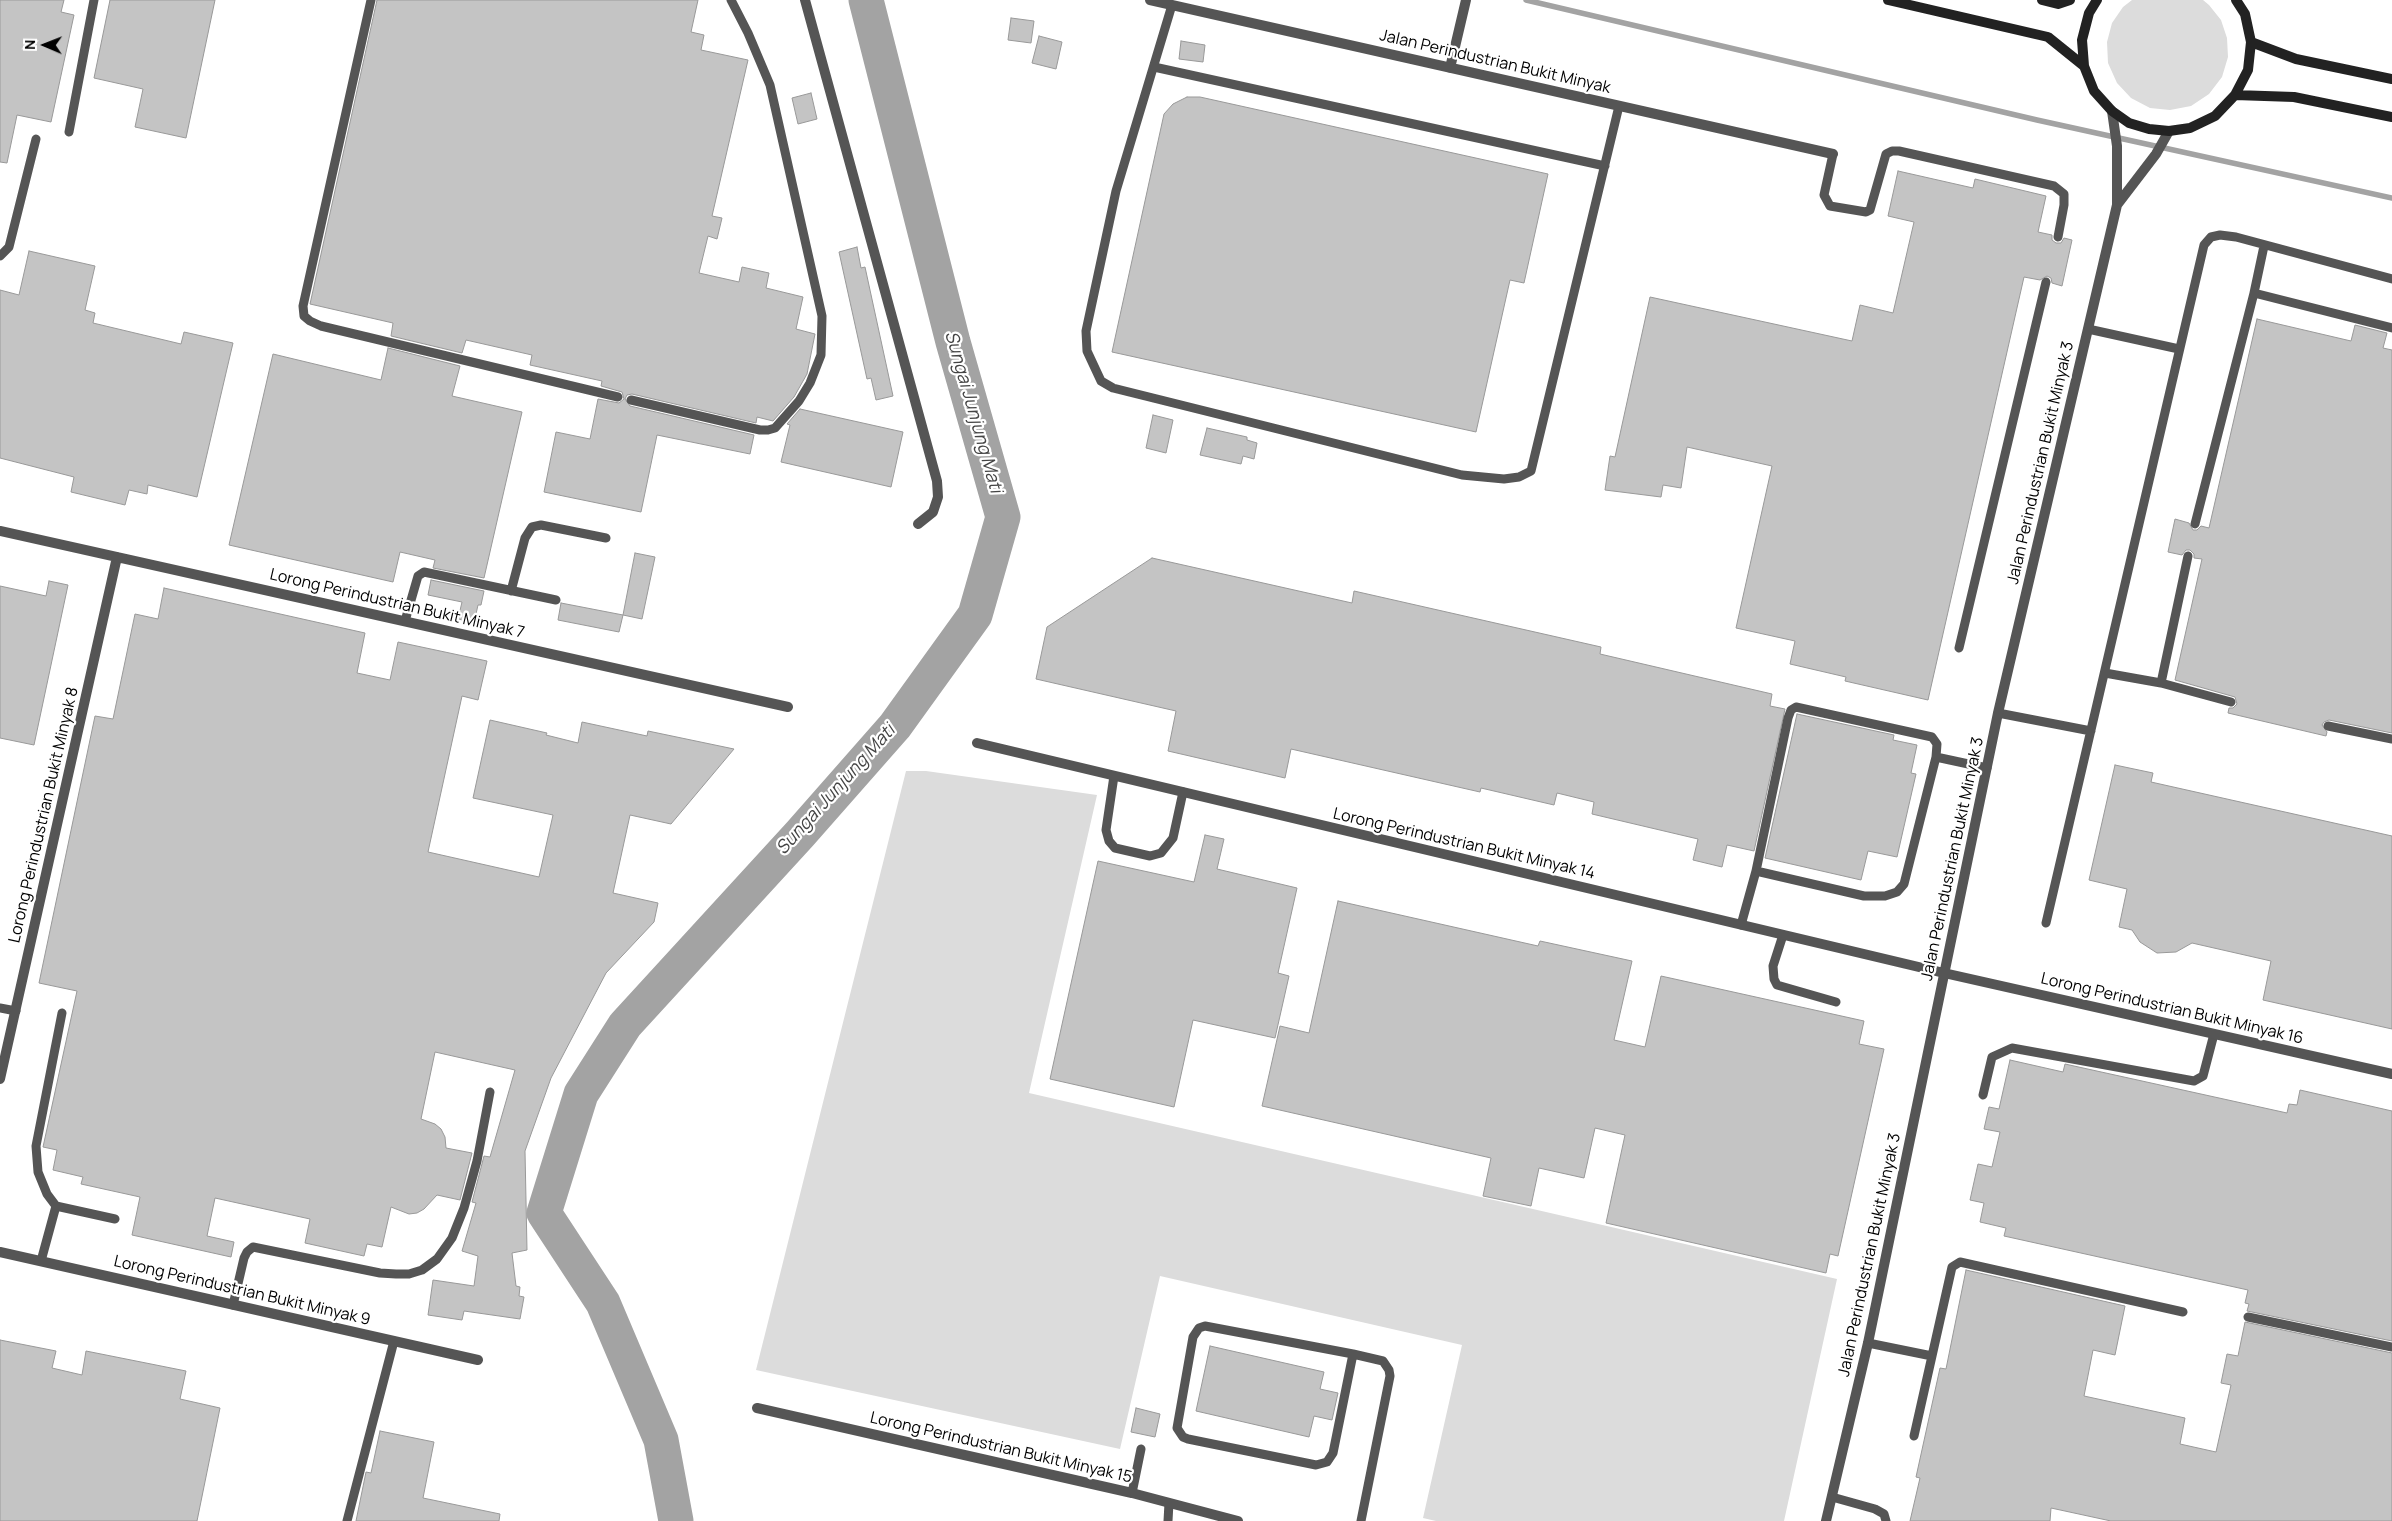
<!DOCTYPE html>
<html>
<head>
<meta charset="utf-8">
<style>
	body { margin:0 }
	#map { position:relative; width:2392px; height:1521px; overflow:hidden; background:#fff; font-family:Manrope,sans-serif }
	canvas { display:block }
	.north { position:absolute; left:20px; top:20px; width:50px; height:50px; -webkit-text-stroke:4px #fff; paint-order:stroke; rotate:271deg; font-size:14px; font-weight:700; line-height:20px; text-align:center; color:#000 }
	.north::after { content:''; display:block; margin:auto; width:18px; height:22px; background:#000; clip-path:polygon(50% 0,100% 100%,50% 72%,0 100%) }
</style>
</head>
<body>
<div id="map">
<canvas width="2392" height="1521"></canvas>
<div class="north">N</div>
</div>
<script>
const ctx = document.querySelector('canvas').getContext('2d');
ctx.lineJoin = 'round';
function paint(path, color) {
  ctx.fillStyle = color;
  ctx.fill(path, 'evenodd');
}
function poly(rows) {
  const path = new Path2D();
  for (const r of rows) {
    path.moveTo(r[0], r[1]);
    for (let i = 2; i < r.length; i += 2) path.lineTo(r[i], r[i + 1]);
  }
  return path;
}
function trace(path, color, width, dash) {
  ctx.strokeStyle = color;
  ctx.lineWidth = width;
  ctx.lineCap = dash ? 'butt' : 'round';
  ctx.setLineDash(dash || []);
  ctx.stroke(path);
}
function drawText(font, color, halo, rows, align = 'center') {
  ctx.font = font + ' Manrope,sans-serif';
  ctx.lineWidth = 4.5;
  ctx.setLineDash([]);
  ctx.textBaseline = 'middle';
  ctx.strokeStyle = halo;
  ctx.fillStyle = color;
  for (const [text, x, y, turn = 0] of rows) {
    ctx.save();
    ctx.translate(x, y);
    ctx.rotate((+turn || 0) * Math.PI / 180);
    ctx.textAlign = isNaN(turn) ? turn : align;
    if (halo) ctx.strokeText(text, 0, 0);
    ctx.fillText(text, 0, 0);
    ctx.restore();
  }
}
const green = poly([
	[2132,0,2203,0,2209,5,2221,20,2227,38,2228,57,2222,77,2209,94,2191,106,2170,110,2150,108,2131,98,2117,83,2108,63,2107,42,2112,23,2123,7],
	[906,771,926,771,1097,795,1029,1093,1837,1279,1784,1521,1436,1521,1423,1518,1462,1345,1160,1276,1120,1449,756,1370]
]);
const stream = poly([
	[1526,0,2037,120,2392,198]
]);
const river = poly([
	[676,1521,661,1440,603,1303,544,1213,581,1094,625,1025,800,834,895,726,975,615,1003,517,953,342,866,0]
]);
const building = poly([
	[0,0,64,0,61,12,74,15,51,122,17,115,7,163,0,162,0,0],
	[110,0,215,0,186,138,135,127,143,89,94,78,110,0],
	[377,0,698,0,691,32,704,35,701,50,748,60,712,216,722,218,717,239,708,236,699,273,739,282,742,267,769,273,766,288,803,297,796,329,815,334,807,374,794,397,773,421,757,417,756,423,632,394,627,395,625,399,630,406,754,435,750,454,657,435,641,512,544,492,556,432,590,439,598,399,619,403,624,399,622,392,601,386,602,381,530,365,532,355,466,340,462,353,391,336,393,323,310,304,377,0],
	[1011,18,1034,21,1031,43,1008,40,1011,18],
	[1039,36,1062,42,1056,69,1032,63,1039,36],
	[1181,41,1205,45,1203,62,1179,59,1181,41],
	[811,93,817,119,798,124,792,98,811,93],
	[1187,97,1200,97,1548,174,1524,283,1510,280,1476,432,1112,352,1164,114,1173,104,1187,97],
	[1898,171,1973,188,1975,179,2046,196,2038,232,2052,235,2052,240,2056,243,2061,243,2064,238,2072,240,2062,286,2052,283,2051,278,2047,276,2040,280,2024,277,1928,700,1845,681,1846,677,1790,664,1795,641,1736,628,1772,466,1687,447,1681,488,1663,485,1661,497,1605,490,1610,456,1615,457,1650,297,1852,341,1860,305,1893,313,1914,222,1888,216,1898,171],
	[857,247,861,268,865,267,893,396,876,400,871,378,867,379,839,252,857,247],
	[29,251,95,266,85,310,95,313,93,323,181,344,184,332,233,343,197,497,148,485,147,494,129,490,125,505,71,492,74,477,0,458,0,290,19,295,29,251],
	[2257,319,2351,341,2355,325,2387,333,2383,348,2392,350,2392,733,2329,720,2324,722,2322,725,2327,732,2326,736,2228,713,2229,708,2233,708,2237,704,2235,697,2175,680,2202,559,2194,558,2194,554,2190,550,2186,550,2182,555,2168,552,2175,519,2189,523,2193,530,2197,530,2201,526,2209,528,2257,319],
	[388,348,460,366,452,396,522,412,484,578,433,568,435,560,400,552,393,582,229,545,273,354,381,380,388,348],
	[800,409,903,432,891,487,781,462,790,425,787,424,800,409],
	[1153,415,1173,420,1166,453,1146,448,1153,415],
	[1207,428,1247,437,1247,440,1257,443,1254,459,1243,456,1241,464,1200,455,1207,428],
	[635,553,655,557,642,619,623,615,635,553],
	[1152,558,1352,603,1354,591,1601,647,1600,654,1772,694,1770,706,1785,709,1754,851,1727,845,1722,867,1693,860,1698,839,1592,814,1594,802,1557,793,1554,805,1481,788,1480,792,1291,749,1285,778,1168,751,1176,711,1036,679,1047,627,1152,558],
	[431,580,484,591,481,605,478,605,474,623,458,619,462,602,428,595,431,580],
	[49,581,68,585,34,745,0,738,0,586,46,596,49,581],
	[164,588,365,633,357,673,390,680,398,642,487,661,478,700,462,696,428,852,539,877,553,815,473,798,490,720,547,733,546,735,578,743,582,722,647,736,648,731,734,749,671,824,630,815,613,893,658,903,654,922,606,973,551,1078,525,1151,527,1250,512,1253,516,1286,520,1287,519,1296,524,1297,520,1319,464,1311,462,1320,428,1315,433,1280,474,1286,478,1256,462,1251,476,1203,472,1202,484,1156,490,1157,515,1070,435,1052,421,1119,435,1124,441,1129,445,1137,446,1148,472,1153,460,1200,437,1195,424,1209,417,1213,409,1214,391,1207,382,1247,367,1244,364,1256,305,1243,310,1219,215,1198,207,1236,234,1242,231,1257,132,1235,140,1197,81,1184,83,1177,53,1170,57,1150,43,1147,77,991,39,983,95,716,113,719,135,614,158,619,164,588],
	[561,603,623,615,619,632,558,620,561,603],
	[1797,714,1894,735,1893,740,1917,745,1911,773,1916,774,1897,857,1868,851,1861,880,1765,858,1797,714],
	[2115,765,2153,773,2151,782,2392,836,2392,1029,2263,1000,2271,961,2192,943,2176,952,2157,953,2140,942,2132,930,2119,927,2127,889,2089,880,2115,765],
	[1205,835,1224,839,1217,869,1297,888,1278,973,1289,976,1275,1038,1193,1020,1174,1107,1050,1079,1098,861,1194,882,1205,835],
	[1338,901,1538,946,1540,941,1632,961,1614,1040,1645,1047,1661,976,1864,1021,1859,1044,1884,1049,1838,1256,1830,1254,1826,1273,1606,1223,1625,1135,1595,1128,1584,1178,1539,1168,1531,1206,1483,1196,1491,1158,1262,1106,1280,1026,1309,1033,1338,901],
	[2010,1060,2063,1072,2065,1064,2287,1113,2289,1104,2297,1105,2300,1090,2392,1111,2392,1341,2247,1311,2249,1304,2245,1303,2248,1290,2004,1236,2006,1228,1980,1222,1984,1203,1970,1200,1978,1164,1992,1167,2000,1132,1984,1129,1989,1107,1999,1109,2010,1060],
	[1966,1270,2125,1306,2115,1355,2093,1350,2084,1396,2185,1418,2180,1444,2216,1452,2231,1385,2221,1383,2227,1354,2238,1356,2245,1322,2392,1353,2392,1521,2111,1521,2051,1508,2050,1521,1910,1521,1920,1478,1916,1477,1940,1368,1946,1369,1966,1270],
	[0,1340,56,1351,52,1368,82,1375,86,1351,186,1371,180,1399,220,1408,197,1521,0,1521,0,1340],
	[1210,1346,1324,1372,1320,1389,1338,1393,1332,1420,1314,1416,1309,1437,1196,1411,1210,1346],
	[1136,1408,1160,1414,1155,1437,1131,1432,1136,1408],
	[380,1431,434,1442,423,1498,500,1514,499,1521,356,1521,366,1472,371,1473,380,1431]
]);
const lane = poly([
	[371,0,303,306,304,316,310,321,321,326,618,397],
	[1172,5,1116,191,1086,331,1087,351,1101,381,1113,388,1462,475,1504,479,1519,477,1531,471,1619,106],
	[1154,67,1605,166],
	[69,132,94,0],
	[1833,154,1824,195,1830,206,1866,212,1870,210,1886,154,1892,151,1899,151,2054,186,2064,194,2064,205,2058,237],
	[2264,246,2254,293,2392,328],
	[0,256,9,247,36,139],
	[2088,329,2179,349],
	[631,400,760,430,768,430,775,428,799,401,810,383,821,355,822,316,770,85,748,33,731,0],
	[2195,524,2254,293],
	[511,591,525,538,532,527,541,525,606,538],
	[405,621,418,576,424,572,556,600],
	[1959,648,2046,282],
	[2105,673,2161,683,2231,702],
	[2161,683,2188,556],
	[1998,713,2091,731],
	[2328,726,2392,739],
	[1114,776,1106,830,1109,841,1115,848,1150,856,1161,853,1173,838,1183,792],
	[1756,871,1788,718,1791,710,1796,707,1932,737,1937,744,1936,757],
	[2046,923,2204,245,2211,237,2220,235,2236,237,2392,279],
	[1741,925,1756,871,1864,896,1885,896,1897,892,1904,884,1936,757,1987,768],
	[1783,935,1773,966,1774,979,1777,985,1836,1002],
	[0,1008,16,1011],
	[1983,1095,1992,1057,2012,1048,2194,1081,2203,1076,2214,1034],
	[56,1206,115,1219],
	[41,1261,56,1206,47,1194,38,1172,36,1146,62,1013],
	[233,1305,244,1258,247,1252,253,1247,380,1273,396,1274,409,1274,422,1270,437,1259,452,1238,464,1208,477,1161,490,1092],
	[2248,1317,2392,1347],
	[1868,1343,1932,1356,1952,1267,1960,1262,2183,1312],
	[1353,1354,1333,1453,1327,1462,1316,1465,1188,1439,1183,1437,1177,1428,1193,1337,1199,1328,1205,1326,1353,1354,1383,1361,1389,1370,1390,1376,1361,1521],
	[1914,1436,1932,1356],
	[1132,1493,1141,1449],
	[1832,1497,1875,1509,1884,1514,1886,1521],
	[347,1521,394,1341],
	[1168,1521,1169,1503]
]);
const street = poly([
	[805,0,937,481,938,497,933,512,918,524],
	[1150,0,1833,154],
	[1450,68,1466,0],
	[2117,205,2156,154,2169,131],
	[0,531,788,707],
	[977,743,1944,973,2392,1074],
	[0,1079,117,557],
	[0,1252,478,1360],
	[757,1408,1132,1493,1238,1521],
	[1826,1521,1868,1343,1998,713,2117,205,2117,146,2112,111]
]);
const secondary = poly([
	[1888,0,2048,37,2084,66],
	[2042,0,2058,4,2070,0],
	[2097,0,2089,13,2082,40,2084,66,2094,91,2112,111,2129,123,2149,129,2169,131,2190,128,2215,116,2235,95,2248,70,2251,42,2245,14,2236,0],
	[2251,42,2296,59,2392,79],
	[2235,95,2294,97,2392,117]
]);
const streetNames = [
	["Jalan Perindustrian Bukit Minyak",1495,62,13],
	["Jalan Perindustrian Bukit Minyak 3",2041,463,-77],
	["Lorong Perindustrian Bukit Minyak 7",397,604,13],
	["Lorong Perindustrian Bukit Minyak 8",44,815,-77],
	["Lorong Perindustrian Bukit Minyak 14",1464,844,13],
	["Jalan Perindustrian Bukit Minyak 3",1953,859,-78],
	["Lorong Perindustrian Bukit Minyak 16",2172,1009,13],
	["Jalan Perindustrian Bukit Minyak 3",1870,1255,-78],
	["Lorong Perindustrian Bukit Minyak 9",242,1291,13],
	["Lorong Perindustrian Bukit Minyak 15",1001,1448,13]
];
const waterNames = [
	["Sungai Junjung Mati",973,412,74],
	["Sungai Junjung Mati",836,790,-48]
];
paint(green, '#dcdcdc');
trace(stream, '#a3a3a3', 5.5);
trace(river, '#a3a3a3', 35);
paint(building, '#c4c4c4');
trace(building, '#999', 1);
trace(lane, '#555', 9);
trace(street, '#555', 10);
trace(secondary, '#222', 10);
drawText('16px', '#000', '#fff', streetNames);
drawText('italic 18px', '#444', '#fff', waterNames);
</script>
</body>
</html>
